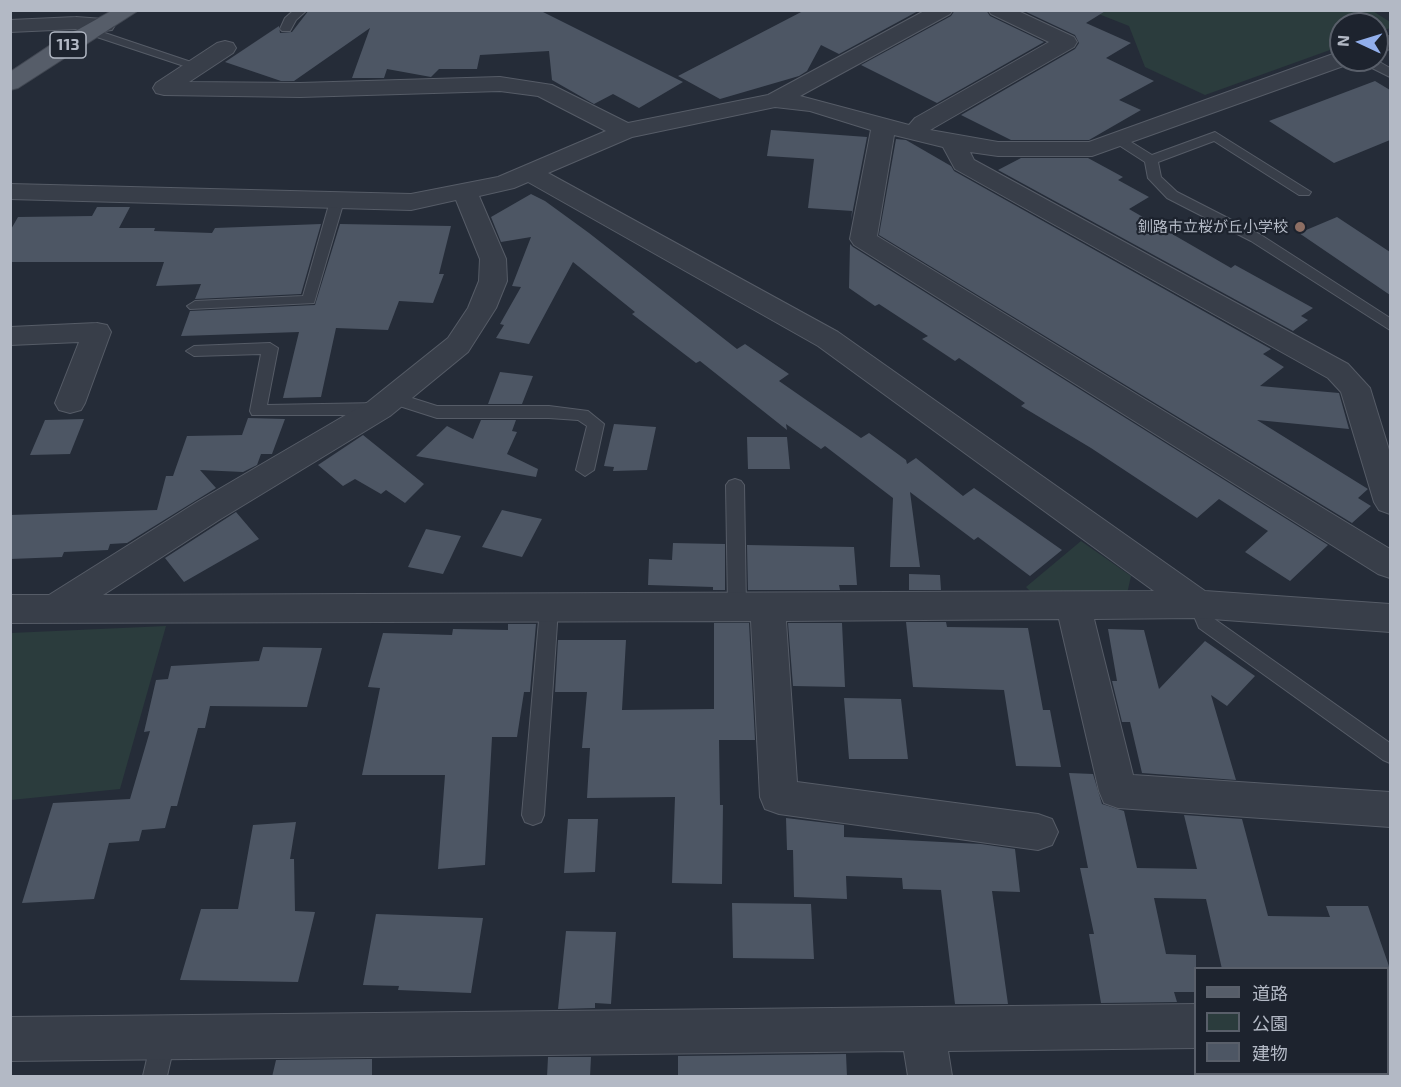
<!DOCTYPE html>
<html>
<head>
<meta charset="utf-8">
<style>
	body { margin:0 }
	#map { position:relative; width:1401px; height:1087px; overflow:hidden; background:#252c38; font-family:"Exo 2","Noto Sans JP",sans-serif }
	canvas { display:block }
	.frame { position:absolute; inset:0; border:12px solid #b3b9c5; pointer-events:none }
	.legend { position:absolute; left:1194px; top:967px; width:195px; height:108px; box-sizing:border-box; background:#1d232e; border:2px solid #595f6a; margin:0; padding:8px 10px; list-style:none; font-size:18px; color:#b3b9c5 }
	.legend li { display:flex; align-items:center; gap:12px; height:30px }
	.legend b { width:30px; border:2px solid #595f6a }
	.north { position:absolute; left:1329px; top:12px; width:60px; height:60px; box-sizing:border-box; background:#1d232e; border:2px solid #595f6a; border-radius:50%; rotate:274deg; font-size:16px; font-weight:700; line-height:24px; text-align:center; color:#b3b9c5 }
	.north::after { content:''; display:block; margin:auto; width:21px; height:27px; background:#92afec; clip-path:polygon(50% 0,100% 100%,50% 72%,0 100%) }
</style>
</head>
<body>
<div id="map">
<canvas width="1401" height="1087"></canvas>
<div class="frame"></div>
<ul class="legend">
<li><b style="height:8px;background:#565d69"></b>道路</li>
<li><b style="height:16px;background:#2b3c3d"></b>公園</li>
<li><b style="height:16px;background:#4d5664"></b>建物</li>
</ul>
<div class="north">N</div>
</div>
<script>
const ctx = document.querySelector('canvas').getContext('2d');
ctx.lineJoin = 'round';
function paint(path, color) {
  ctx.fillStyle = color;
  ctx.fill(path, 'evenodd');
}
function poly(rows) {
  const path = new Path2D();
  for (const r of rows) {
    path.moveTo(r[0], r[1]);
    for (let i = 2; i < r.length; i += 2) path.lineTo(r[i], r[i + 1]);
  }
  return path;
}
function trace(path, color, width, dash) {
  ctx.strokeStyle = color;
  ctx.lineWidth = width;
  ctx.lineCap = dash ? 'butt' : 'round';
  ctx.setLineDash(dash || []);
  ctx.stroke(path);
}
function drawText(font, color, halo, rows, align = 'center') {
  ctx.font = font + ' "Exo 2","Noto Sans JP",sans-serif';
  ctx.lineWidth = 4.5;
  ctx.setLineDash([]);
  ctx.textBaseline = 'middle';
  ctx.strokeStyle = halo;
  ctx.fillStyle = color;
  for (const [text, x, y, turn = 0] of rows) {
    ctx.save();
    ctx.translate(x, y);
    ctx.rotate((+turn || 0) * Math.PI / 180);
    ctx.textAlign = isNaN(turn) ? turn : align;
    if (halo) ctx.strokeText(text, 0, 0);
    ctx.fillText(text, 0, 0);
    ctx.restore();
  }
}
const green = poly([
	[1091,11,1373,11,1390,22,1390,28,1377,33,1377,24,1341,24,1341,46,1205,95,1145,67,1129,26],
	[1081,541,1131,576,1127,594,1036,597,1026,587],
	[166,626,120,789,11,800,11,633]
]);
const building = poly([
	[309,10,539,10,683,82,639,108,613,94,594,104,552,80,549,51,480,55,477,69,439,69,431,77,387,69,384,78,352,78,370,28,294,81,281,81,225,62,279,26,280,33,292,32],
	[805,10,920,10,839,54,821,45,807,71,799,76,720,99,678,76],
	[955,10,986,10,990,16,1044,42,937,103,861,65,951,16],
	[1022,10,1107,10,1086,23,1131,43,1106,58,1154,81,1119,100,1141,110,1089,140,1011,140,961,115,1075,49,1079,43,1075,35],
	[1375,81,1390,90,1390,140,1334,163,1269,121],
	[771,130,867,137,851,220,852,211,808,208,814,159,767,156],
	[896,139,906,140,951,166,954,171,1271,349,1263,354,1284,367,1260,386,1339,393,1349,429,1257,420,1368,489,1358,498,1371,506,1352,523,879,235],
	[1021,158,1088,158,1123,177,1118,180,1149,197,1129,209,1231,268,1235,265,1313,308,1301,316,1308,320,1293,331,998,170],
	[531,194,545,201,589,233,737,349,745,344,789,374,779,381,861,438,869,433,906,460,907,464,916,458,963,496,974,488,1062,550,1030,576,978,537,974,540,910,492,920,567,890,567,893,498,825,446,821,449,786,424,787,430,700,361,696,363,632,314,635,312,573,262,529,344,496,338,504,325,500,324,521,287,512,286,531,237,501,242,491,217],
	[97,207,130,207,119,228,155,228,154,231,212,233,215,228,321,224,301,294,195,299,201,284,156,286,164,262,10,262,10,231,18,217,92,216],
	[1337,217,1390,252,1390,295,1299,233],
	[340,224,451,226,439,274,444,274,433,303,399,301,388,330,336,328,321,397,283,398,299,332,181,336,190,311,315,305],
	[850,244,853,247,1328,545,1290,581,1245,552,1268,531,1219,499,1197,518,1091,448,1021,406,1025,403,959,358,955,361,922,339,928,336,879,304,875,306,849,288],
	[500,372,533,376,522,404,488,404],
	[248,418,285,419,272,454,261,454,257,465,243,472,200,470,216,488,127,543,110,544,108,550,64,552,62,557,10,559,10,515,157,510,166,476,173,476,187,436,242,435],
	[84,419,70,454,30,455,45,420],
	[481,420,516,420,512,431,517,432,507,454,538,469,536,477,416,456,447,426,473,439],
	[614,424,656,427,647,470,613,471,614,467,604,466],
	[363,435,424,484,405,503,386,490,381,494,355,479,343,486,318,465],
	[747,437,787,437,790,469,748,469],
	[502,510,542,519,522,557,482,547],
	[236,512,259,539,184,582,165,558],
	[426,529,461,536,443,574,408,567],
	[673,543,725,544,725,590,713,590,713,587,648,585,649,559,672,560],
	[747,545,854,547,857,585,839,585,840,590,748,590],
	[909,574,940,575,941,590,909,590],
	[906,622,946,622,947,627,1028,628,1043,710,1050,710,1061,767,1016,766,1004,690,913,687],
	[714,623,749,623,755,740,719,740,720,805,723,805,722,884,672,883,675,797,587,798,590,748,582,748,587,692,555,692,558,640,626,640,622,710,714,709],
	[788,623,842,623,845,687,793,686],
	[508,624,536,624,530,692,524,692,517,737,492,737,485,865,438,869,445,775,362,775,380,688,368,687,383,633,452,635,453,629,508,630],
	[1108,629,1144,630,1159,689,1205,641,1255,676,1227,706,1211,695,1236,780,1142,773,1130,722,1122,722,1112,681,1117,681],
	[263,647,322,648,307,707,210,706,205,728,198,728,177,806,171,806,165,828,142,830,139,841,109,843,94,899,22,903,53,803,130,799,150,731,144,732,156,680,168,679,171,666,259,661],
	[844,698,901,699,908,759,849,759],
	[1069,773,1093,774,1102,804,1124,811,1137,868,1197,869,1184,815,1242,819,1268,916,1330,917,1326,906,1368,906,1390,969,1222,969,1206,899,1154,898,1166,954,1196,955,1196,992,1174,992,1177,1002,1101,1003,1089,934,1094,934,1080,868,1088,868],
	[786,818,844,825,844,837,981,844,1015,849,1020,892,992,891,1008,1004,955,1004,941,890,903,889,902,878,846,876,847,899,794,897,793,850,787,850],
	[568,819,598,819,595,872,564,873],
	[296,822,290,859,294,859,295,911,315,912,298,982,180,980,201,909,238,909,253,825],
	[732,903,811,904,814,959,733,958],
	[376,914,483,918,471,993,398,990,399,986,363,985],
	[566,931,616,932,611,1004,595,1003,595,1008,558,1009],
	[846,1054,847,1077,678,1077,678,1056],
	[548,1057,591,1057,590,1077,547,1077],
	[372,1059,372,1077,272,1077,276,1060]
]);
const lane = poly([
	[294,10,307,10,296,20,290,31,282,31,280,29,285,18,294,10],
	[88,30,96,30,203,66,193,69,88,34,88,30],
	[1368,60,1376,60,1390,68,1390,77,1368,66,1368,60],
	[1215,132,1311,192,1309,195,1299,195,1214,141,1158,162,1161,177,1177,192,1261,235,1390,318,1390,330,1251,241,1167,198,1148,178,1145,162,1111,140,1113,137,1123,137,1152,155,1215,132],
	[337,197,344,201,314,303,190,309,187,306,195,301,303,296,330,201,337,197],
	[270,343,278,348,267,405,379,403,387,409,379,415,252,415,250,411,261,354,194,356,186,351,194,346,270,343],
	[393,392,437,406,549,406,588,411,604,424,594,470,585,476,576,470,587,426,578,420,549,418,437,418,387,402,385,398,387,394,393,392],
	[735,479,741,481,744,485,746,607,744,612,737,615,730,612,728,607,726,485,729,481,735,479],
	[1198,597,1205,599,1213,618,1390,743,1390,763,1383,760,1199,628,1189,604,1191,599,1198,597],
	[549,601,556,604,558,609,544,815,541,822,533,825,525,822,522,815,540,609,542,604,549,601],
	[164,1025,173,1028,176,1037,167,1076,143,1076,152,1037,155,1028,164,1025]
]);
const street = poly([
	[926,10,953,10,950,14,800,96,909,125,915,118,1049,42,991,14,988,10,1016,10,1074,37,1077,42,1074,47,930,130,998,142,1089,142,1333,54,1341,52,1341,60,1351,60,1349,64,1092,156,998,156,970,152,974,160,1348,364,1370,388,1390,453,1390,514,1379,510,1374,502,1341,392,1328,378,955,169,943,147,894,135,877,236,1390,549,1390,578,1378,574,854,245,850,239,871,130,810,111,775,107,632,137,548,173,838,332,1205,591,1390,604,1390,632,1198,618,1094,619,1133,775,1390,792,1390,827,1118,808,1104,803,1099,791,1059,619,786,621,797,782,1038,814,1052,819,1058,832,1052,845,1038,850,779,814,765,809,760,797,751,621,10,623,10,595,49,595,197,502,368,402,448,338,468,308,479,281,480,259,456,200,411,210,10,199,10,184,411,194,498,177,606,131,538,96,500,91,300,97,164,95,156,93,153,88,156,83,217,43,225,41,233,43,236,48,233,53,189,82,300,83,500,77,552,85,628,123,768,95,926,10],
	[528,182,818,346,1154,591,103,595,219,520,390,416,468,352,496,308,507,281,506,259,479,196,514,188,528,182],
	[76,17,104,19,112,20,115,25,112,30,104,31,76,29,10,32,10,20,76,17],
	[1390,36,1390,49,1377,53,1377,39,1390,36],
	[97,323,107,325,111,332,85,403,81,410,70,413,59,410,55,403,79,342,10,345,10,327,97,323],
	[1388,1002,1390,1002,1390,1046,1388,1046,1388,1002],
	[1196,1004,1196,1048,948,1051,952,1076,908,1076,904,1051,10,1061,10,1017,1196,1004]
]);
const primary = poly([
	[113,10,139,10,18,88,10,90,10,72,49,46,113,10]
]);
const markers = [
	[1300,227,6,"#8d6e63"]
];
const farPoinames = [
	["釧路市立桜が丘小学校",1288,227]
];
const shields = [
	[68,45,36]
];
const shieldNames = [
	["113",68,45]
];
paint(green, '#2b3c3d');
paint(building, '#4d5664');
trace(lane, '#565c67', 2);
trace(street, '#565c67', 2);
trace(primary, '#414752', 2);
paint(lane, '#383e49');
paint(street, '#383e49');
paint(primary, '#565d69');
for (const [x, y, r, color] of markers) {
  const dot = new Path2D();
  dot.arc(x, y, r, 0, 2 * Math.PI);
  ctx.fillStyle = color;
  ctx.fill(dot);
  trace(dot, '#1d232e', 2);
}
drawText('15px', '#b3b9c5', '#1d232e', farPoinames, 'right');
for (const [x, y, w] of shields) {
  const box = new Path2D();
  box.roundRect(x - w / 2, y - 13, w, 26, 4.5);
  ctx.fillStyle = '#1d232e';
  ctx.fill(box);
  trace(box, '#b3b9c5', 1.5);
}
drawText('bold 16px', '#b3b9c5', null, shieldNames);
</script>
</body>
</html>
